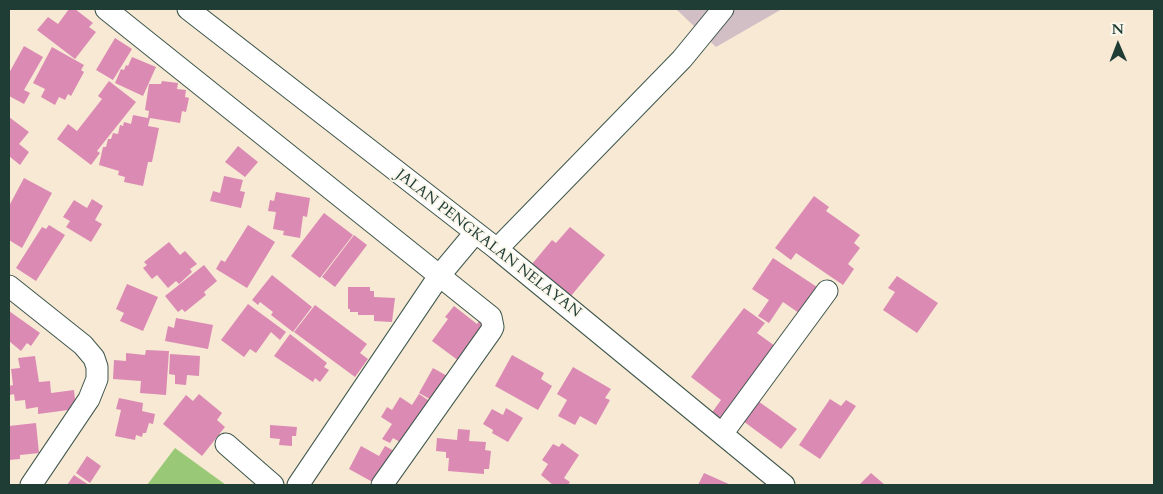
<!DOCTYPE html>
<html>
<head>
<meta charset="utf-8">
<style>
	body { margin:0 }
	#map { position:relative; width:1163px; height:494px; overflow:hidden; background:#f7e9d4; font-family:Cardo,serif }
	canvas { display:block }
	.frame { position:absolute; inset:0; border:10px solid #1f3d34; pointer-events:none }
	.north { position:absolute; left:1093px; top:20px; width:50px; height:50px; -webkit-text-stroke:4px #fbf7ec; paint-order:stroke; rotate:359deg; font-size:14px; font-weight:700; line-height:20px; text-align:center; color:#1f3d34 }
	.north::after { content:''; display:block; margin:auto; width:18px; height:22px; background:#1f3d34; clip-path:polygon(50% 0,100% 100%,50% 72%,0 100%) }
</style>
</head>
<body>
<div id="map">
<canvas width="1163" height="494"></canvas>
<div class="frame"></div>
<div class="north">N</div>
</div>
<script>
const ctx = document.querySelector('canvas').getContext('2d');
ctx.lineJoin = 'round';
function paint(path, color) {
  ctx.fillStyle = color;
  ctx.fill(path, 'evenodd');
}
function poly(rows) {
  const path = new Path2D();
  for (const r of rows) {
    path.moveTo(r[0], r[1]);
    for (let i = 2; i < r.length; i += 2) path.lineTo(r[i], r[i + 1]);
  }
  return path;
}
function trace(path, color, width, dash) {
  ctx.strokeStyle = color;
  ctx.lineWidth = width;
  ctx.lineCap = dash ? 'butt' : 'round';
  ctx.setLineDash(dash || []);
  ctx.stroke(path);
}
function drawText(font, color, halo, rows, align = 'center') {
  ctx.font = font + ' Cardo,serif';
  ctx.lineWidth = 4;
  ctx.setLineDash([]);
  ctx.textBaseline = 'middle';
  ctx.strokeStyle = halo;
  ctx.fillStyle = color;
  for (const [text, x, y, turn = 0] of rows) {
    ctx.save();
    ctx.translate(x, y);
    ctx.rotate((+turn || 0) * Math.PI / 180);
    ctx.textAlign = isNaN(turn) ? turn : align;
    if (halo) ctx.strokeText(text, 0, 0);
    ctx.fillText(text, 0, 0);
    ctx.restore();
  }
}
const industrial = poly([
	[676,9,782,9,716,47]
]);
const green = poly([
	[175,448,226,485,147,485]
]);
const building = poly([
	[69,9,75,9,93,23,89,27,96,32,75,59,37,30,48,17,58,24],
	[115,38,132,49,113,80,96,70],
	[24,46,43,57,24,90,30,93,24,104,9,96,9,73],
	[52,47,84,65,81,70,84,72,71,96,68,94,65,100,59,97,55,105,41,97,45,89,33,83],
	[132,57,156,67,143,96,115,83,121,69,124,70,126,65,128,66],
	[109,81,136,102,97,151,100,153,91,165,57,139,68,124,77,131,102,99,98,96],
	[162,81,178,83,177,89,186,90,185,97,189,98,186,112,182,111,180,123,150,118,148,126,159,128,152,162,148,162,143,186,124,182,125,177,118,175,119,171,99,165,103,147,106,147,108,139,111,139,113,133,118,134,120,125,123,126,124,122,131,124,133,115,148,118,149,111,145,110,149,84,161,84],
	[9,117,29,132,19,144,29,152,20,165,9,156],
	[238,146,258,162,245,177,225,162],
	[224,176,243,180,240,191,245,192,241,208,210,201,213,191,220,193],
	[24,178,52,193,22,248,9,240,9,206],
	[276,192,310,198,307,217,303,216,300,238,283,235,284,231,273,229,276,212,268,211,270,200,274,201],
	[814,196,829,207,826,211,860,235,854,243,860,248,848,264,854,269,843,285,796,253,791,260,775,248],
	[92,199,103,206,95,220,102,224,91,242,66,227,70,221,63,217,74,200,87,208],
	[324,213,353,235,320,278,291,256],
	[49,225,65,235,36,281,16,268,42,227,46,229],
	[248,225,275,242,247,288,216,269,221,260,225,262],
	[570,227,605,255,571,296,527,270,552,240,556,243],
	[354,235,367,245,335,287,322,277],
	[169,242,180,255,185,251,197,264,190,269,192,272,179,284,176,281,168,288,157,275,152,279,143,268,147,265,144,262],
	[773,258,817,287,799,313,783,302,769,323,758,316,769,300,752,289],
	[204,265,217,281,204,292,206,295,185,312,182,309,178,312,165,296],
	[272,275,312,307,293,332,271,315,273,312,260,302,258,305,252,300],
	[897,276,938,303,917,333,883,310,895,292,888,288],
	[127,284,158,297,143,331,120,321,124,313,116,309],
	[348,287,370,287,370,291,374,291,374,297,395,298,392,322,374,321,374,315,358,315,358,312,350,312,350,309,348,309],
	[248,304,286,332,280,340,271,332,256,353,250,349,244,357,221,340],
	[315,305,367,344,360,353,368,359,355,377,294,332],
	[454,306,477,324,479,321,490,329,463,364,432,341,448,319,445,317],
	[744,308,765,323,757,333,775,346,727,409,731,413,720,427,708,418,721,400,691,377],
	[9,311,40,333,31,346,27,343,21,351,9,341],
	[176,318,213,325,208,349,165,341,168,326,174,328],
	[290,334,327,363,324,367,329,370,320,382,315,378,313,382,274,356],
	[146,350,169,351,166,395,140,393,141,381,113,379,114,360,126,361,126,353,145,355],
	[170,354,200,356,199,376,187,375,186,385,175,384,175,375,169,374],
	[512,355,544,373,541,379,552,386,538,410,495,386],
	[35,356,39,382,50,381,51,393,74,390,76,409,38,414,38,407,26,409,25,400,15,401,14,394,10,395,9,386,13,385,11,369,20,368,18,358],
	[573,367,611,389,605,398,610,400,596,425,580,416,575,425,558,416,567,400,557,394],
	[433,368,449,377,435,402,419,393],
	[199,394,222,413,217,420,225,427,202,456,163,424,186,395,193,401],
	[419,394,434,404,407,446,393,438,390,443,382,439,392,424,381,417,387,407,392,410,400,397,412,405],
	[119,398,143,403,142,411,155,414,153,424,149,423,146,433,143,433,142,437,136,435,135,440,115,436,121,410,116,409],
	[830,399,841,406,846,400,856,406,820,459,799,445],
	[758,401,797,429,781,449,743,421],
	[506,408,523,418,508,442,492,433,493,430,483,424,492,409,503,415],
	[36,423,39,453,20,455,20,459,9,460,9,426],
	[270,425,297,427,296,436,292,436,292,446,279,445,280,439,270,438],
	[458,429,470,430,469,441,486,442,485,450,491,451,489,469,484,469,484,474,448,471,449,458,446,458,446,452,436,451,437,438,457,440],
	[562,443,579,455,564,478,570,482,568,485,553,485,541,475,548,464,542,460,553,444,559,447],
	[361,446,379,456,385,446,396,452,378,485,349,469],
	[87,456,101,466,90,483,76,473],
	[704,473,731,485,698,485],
	[871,473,885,485,859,485],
	[74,475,89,485,67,485]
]);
const minor = poly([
	[106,9,491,317,493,327,491,331,382,485],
	[188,9,497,249,784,485],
	[497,249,682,59,723,9],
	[9,286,83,345,94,358,97,367,97,379,89,399,31,485],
	[722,434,827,291],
	[226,444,273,485],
	[298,485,439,276,475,233]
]);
const streetNames = [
	["JALAN PENGKALAN NELAYAN",488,244,38]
];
paint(industrial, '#d2bec5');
paint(green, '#99c877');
paint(building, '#db8ab3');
trace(minor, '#3f574c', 23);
trace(minor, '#fff', 21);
drawText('15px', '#1f3d34', '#fbf7ec', streetNames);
</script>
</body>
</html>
